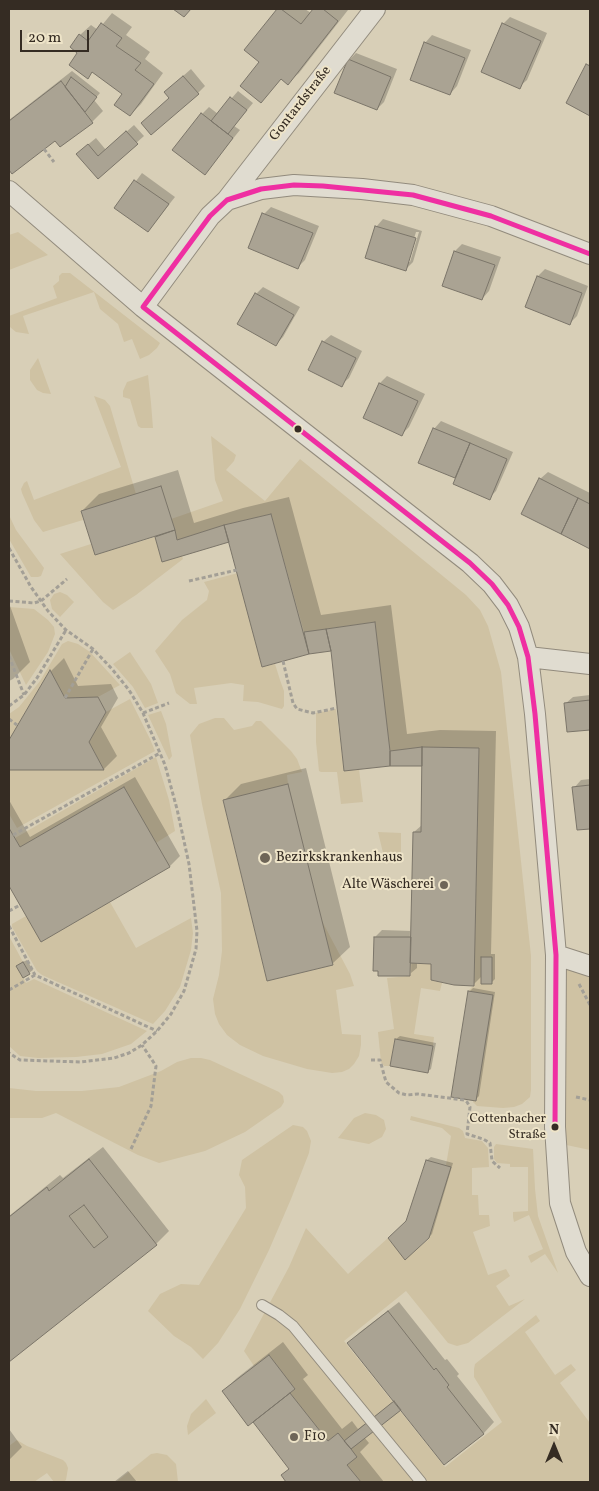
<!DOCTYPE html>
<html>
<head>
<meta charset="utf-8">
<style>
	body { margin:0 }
	#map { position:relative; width:599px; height:1491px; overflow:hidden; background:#d8cfb7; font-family:Vollkorn,serif }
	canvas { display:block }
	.frame { position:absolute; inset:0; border:10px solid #352c23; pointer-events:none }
	.north { position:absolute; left:529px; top:1421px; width:50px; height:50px; -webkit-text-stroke:4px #eee4c8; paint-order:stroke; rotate:0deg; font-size:14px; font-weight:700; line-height:20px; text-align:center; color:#352c23 }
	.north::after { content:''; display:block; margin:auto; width:18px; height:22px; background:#352c23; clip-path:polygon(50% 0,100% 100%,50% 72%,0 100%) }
	.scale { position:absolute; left:20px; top:30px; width:69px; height:22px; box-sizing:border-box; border:2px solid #352c23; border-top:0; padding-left:6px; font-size:15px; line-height:18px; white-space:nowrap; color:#352c23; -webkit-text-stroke:4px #eee4c8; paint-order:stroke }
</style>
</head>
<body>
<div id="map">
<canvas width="599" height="1491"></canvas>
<div class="frame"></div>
<div class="north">N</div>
<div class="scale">20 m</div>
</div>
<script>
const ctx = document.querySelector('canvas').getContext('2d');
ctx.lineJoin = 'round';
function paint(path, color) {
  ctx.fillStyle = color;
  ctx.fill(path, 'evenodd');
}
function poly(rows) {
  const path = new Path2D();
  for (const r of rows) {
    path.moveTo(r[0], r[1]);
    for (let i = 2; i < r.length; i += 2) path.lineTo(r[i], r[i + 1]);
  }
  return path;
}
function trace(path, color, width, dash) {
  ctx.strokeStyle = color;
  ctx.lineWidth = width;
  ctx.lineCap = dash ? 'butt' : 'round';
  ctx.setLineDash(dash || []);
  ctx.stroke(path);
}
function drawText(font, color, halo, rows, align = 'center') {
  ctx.font = font + ' Vollkorn,serif';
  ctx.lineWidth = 4;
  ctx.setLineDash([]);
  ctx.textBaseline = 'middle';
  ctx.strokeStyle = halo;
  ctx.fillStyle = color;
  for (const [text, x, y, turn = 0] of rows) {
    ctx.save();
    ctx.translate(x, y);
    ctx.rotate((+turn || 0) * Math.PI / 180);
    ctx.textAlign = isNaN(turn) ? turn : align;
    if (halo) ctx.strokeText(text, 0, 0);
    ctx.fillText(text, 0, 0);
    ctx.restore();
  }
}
const green = poly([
	[18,232,48,255,9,270,9,235],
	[62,273,70,273,160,343,157,348,149,355,140,359,132,339,124,342,118,324,100,309,94,292,23,316,29,334,16,332,10,327,9,316,57,298,53,286,59,281,59,276],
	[38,358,51,394,43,393,37,390,30,380,30,370],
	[148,375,151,403,153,428,141,428,138,426,130,399,123,397,123,391,127,382],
	[94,396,105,400,110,406,136,494,81,511,83,520,43,532,34,520,22,493,21,489,24,483,27,481,34,500,121,467],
	[211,436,236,455,234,461,226,470,265,501,300,459,466,595,480,610,488,626,501,672,531,956,531,1090,530,1097,522,1104,514,1107,503,1108,477,1106,473,1102,473,1101,476,1101,492,995,468,991,474,985,479,748,422,747,390,751,375,622,304,632,271,514,224,525,177,540,171,519,223,501,215,480],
	[9,515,16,530,44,568,41,576,38,577,31,577,9,539],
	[155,537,162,562,182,556,183,559,136,595,113,610,103,602,60,554,91,544,95,555],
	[238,573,262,667,275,664,280,680,284,691,284,706,282,709,258,702,243,701,244,685,231,683,194,688,197,704,190,704,176,693,170,674,155,651,182,620,207,600,209,591,204,582],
	[60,592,67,595,74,602,60,617,52,609,50,600,54,594],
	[9,607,34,609,48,620,54,627,55,634,48,652,26,685,9,649],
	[68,641,78,644,90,652,120,685,98,697,65,698,50,670,9,740,9,714,19,707,40,681,62,644],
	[130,652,151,684,158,703,145,708,133,687,113,664],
	[130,699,150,739,155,751,17,828,9,814,9,770,104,770,89,742,106,712],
	[336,709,344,770,359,769,363,802,341,804,337,772,321,772,319,771,316,742,316,713],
	[161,711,166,724,172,756,169,760,148,715],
	[215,718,224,718,234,730,252,726,256,721,261,721,291,751,297,759,302,772,287,775,288,784,223,801,267,981,333,965,322,921,350,974,354,986,336,990,342,1034,361,1035,361,1045,359,1056,354,1064,349,1069,342,1072,332,1073,307,1069,263,1056,240,1045,227,1035,219,1024,215,1014,213,999,219,975,222,951,221,893,202,804,190,735,199,724],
	[156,757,169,800,175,831,156,843,124,787,20,847,15,838],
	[378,832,401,833,401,857,384,857],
	[110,902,136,948,191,918,193,933,191,950,180,987,165,1011,153,1024,42,975,37,971,12,927,12,924,26,916,41,941],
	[9,936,23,962,17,966,26,983,34,979,147,1031,131,1044,102,1054,76,1057,38,1058,20,1056,9,1046],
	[555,956,590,967,590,1150,557,1143],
	[410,963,431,964,431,980,442,983,440,991,421,988,414,1034,434,1037,433,1046,395,1039,390,1066,384,1066,381,1062,378,1032,394,1029,387,978,410,976],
	[191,1058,201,1058,210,1060,279,1092,283,1096,284,1102,281,1107,245,1132,205,1151,159,1163,138,1155,56,1113,42,1118,9,1118,9,1088,36,1091,82,1091,119,1087,161,1071,177,1062],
	[365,1113,376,1115,384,1120,386,1129,382,1137,369,1144,338,1138,354,1118],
	[411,1116,459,1128,463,1131,465,1138,482,1141,488,1148,489,1167,472,1168,472,1195,478,1195,479,1215,489,1215,490,1226,473,1232,488,1275,506,1269,510,1276,496,1286,509,1306,525,1299,468,1343,457,1346,448,1343,406,1291,344,1341,445,1467,502,1422,474,1377,474,1369,475,1364,536,1315,540,1321,525,1332,555,1375,571,1364,576,1370,560,1383,590,1423,590,1482,361,1482,347,1465,338,1433,328,1441,290,1393,295,1389,269,1355,254,1366,244,1351,289,1267,306,1228,348,1274,388,1238,405,1259,429,1239,450,1167,446,1165,451,1136,442,1128,410,1120],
	[293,1125,303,1127,307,1131,311,1141,309,1153,291,1199,269,1250,240,1309,218,1343,203,1359,191,1347,174,1336,148,1311,160,1294,181,1284,199,1285,246,1208,245,1187,239,1175,242,1160],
	[496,1144,533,1149,535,1189,538,1216,558,1273,545,1254,531,1263,528,1256,543,1249,529,1215,514,1222,513,1217,513,1212,528,1211,528,1167,510,1167,510,1164,497,1163,494,1159,494,1147],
	[206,1399,216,1413,188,1435,187,1426,191,1414],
	[17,1440,27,1446,63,1460,66,1463,68,1468,66,1480,63,1482,54,1482,47,1473,34,1482,9,1482,9,1446],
	[157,1453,167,1455,176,1464,178,1482,116,1482,151,1454]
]);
const shadow = poly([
	[278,9,305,9,311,13,314,9,348,10,299,73,288,83,282,78,261,101,260,62,245,50],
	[112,13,132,27,126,35,150,52,145,59,163,73,141,104,130,115,124,93,93,71,88,77,79,52,80,35,91,25,98,30],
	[510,17,547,33,527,80,519,87,503,24],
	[432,35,471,50,457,86,450,94,425,43],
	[356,53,397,69,384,102,377,109,349,60],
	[590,62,590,115,567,103],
	[191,69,205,86,198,93,171,98,165,92],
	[72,71,100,93,94,100,103,111,92,122,61,146,55,139,12,172,9,168,9,120],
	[238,91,253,103,234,126,240,130,205,173,202,114,209,107,218,114],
	[134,125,144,136,98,177,85,147,96,138,106,150],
	[142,173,175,197,148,231,116,208],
	[271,207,319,226,305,260,298,267,264,214],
	[383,219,422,231,413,262,406,269,376,227],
	[416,232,419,232,410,262,407,262],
	[462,244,501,257,489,291,482,299,455,251],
	[545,269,588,286,577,316,570,323,527,307,538,276],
	[263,287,300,307,283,337,276,344,256,294],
	[331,335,362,351,349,378,341,385,323,342],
	[387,376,425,394,409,427,402,434,380,383],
	[441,421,513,452,496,491,489,498,457,477,420,462,434,429],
	[178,470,194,523,243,508,289,497,321,615,391,605,407,734,440,730,496,731,491,954,495,954,495,979,491,983,482,983,482,976,474,984,454,984,432,979,433,963,417,962,417,968,411,973,412,931,410,931,409,975,410,975,379,974,379,969,374,969,375,937,382,930,412,931,414,832,422,825,423,764,390,764,345,769,332,649,309,652,263,666,230,540,163,560,156,535,95,554,82,511,99,494],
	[548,472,590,493,590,547,523,514,540,479],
	[9,603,30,662,13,679,9,681],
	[64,658,78,686,111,684,118,698,101,727,117,756,104,769,9,768,9,742,51,671],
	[590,695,590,729,568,731,565,704,573,697],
	[306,768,350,947,332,964,224,801,241,784],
	[135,777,180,856,170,866,9,885,9,800,30,837],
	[590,779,590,827,578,829,574,788,581,780],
	[27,960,33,970,29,973,21,963],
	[473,988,495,992,479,1096,475,1100,469,992],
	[400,1036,436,1043,431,1069,427,1072,396,1039],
	[103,1147,169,1231,156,1244,9,1360,9,1216,60,1175,63,1178],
	[431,1157,453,1163,432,1234,428,1238,408,1221,427,1160],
	[399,1302,445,1360,447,1359,459,1374,457,1376,494,1422,484,1433,445,1463,401,1408,364,1437,369,1443,360,1452,384,1482,288,1482,283,1475,290,1468,253,1420,223,1391,237,1378,283,1342,308,1375,303,1379,342,1429,352,1421,358,1429,395,1401,349,1343,360,1332],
	[9,1429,22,1447,9,1460],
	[128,1471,137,1482,114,1482]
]);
const building = poly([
	[173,9,191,9,184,17,173,9],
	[277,9,281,9,301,24,313,9,323,9,338,21,288,85,281,79,261,103,240,86,259,62,244,50,277,9],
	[101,23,122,38,116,46,141,63,135,70,154,84,130,116,114,105,122,94,92,72,88,79,69,65,77,53,70,47,79,34,88,41,101,23],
	[502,23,541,41,520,89,481,72,502,23],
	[424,42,465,58,450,95,410,80,424,42],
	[348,59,391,77,377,110,334,93,348,59],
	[586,64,590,66,590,116,566,103,586,64],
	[183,76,199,94,151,135,141,123,169,98,164,92,183,76],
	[71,77,97,97,85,112,65,87,71,77],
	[61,81,93,123,60,147,55,141,12,174,9,170,9,121,61,81],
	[230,97,247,110,228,134,211,121,230,97],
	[201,113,233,138,205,175,172,150,201,113],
	[126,131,138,144,98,179,76,154,88,144,98,156,126,131],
	[134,180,169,204,148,232,114,208,134,180],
	[262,213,313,233,298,269,248,248,262,213],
	[375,226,416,238,406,271,365,258,375,226],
	[454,251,495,265,482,300,442,286,454,251],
	[537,276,582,293,570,325,525,307,537,276],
	[255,293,294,315,276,346,237,324,255,293],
	[322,341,356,358,342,387,308,370,322,341],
	[379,383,418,401,402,436,363,418,379,383],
	[433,428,470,443,455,478,418,463,433,428],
	[470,443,507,459,490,500,453,484,470,443],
	[539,478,578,498,561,534,521,514,539,478],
	[161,486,175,530,95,555,81,511,161,486],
	[578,498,590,504,590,549,561,534,578,498],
	[271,514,309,654,262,667,224,525,271,514],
	[224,525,229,542,162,562,155,537,175,530,177,540,224,525],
	[375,622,390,751,390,766,344,771,331,651,326,629,375,622],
	[326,629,331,651,309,654,304,632,326,629],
	[50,670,65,698,98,697,106,712,89,742,104,770,9,770,9,740,50,670],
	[590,700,590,730,567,732,564,703,590,700],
	[422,747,479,748,474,986,454,985,431,980,431,964,410,963,413,832,421,832,422,747],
	[422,747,422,766,390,766,390,751,422,747],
	[288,784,333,965,267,981,223,800,288,784],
	[590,785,590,829,577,830,572,787,590,785],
	[124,787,170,867,41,942,9,886,9,828,20,847,124,787],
	[374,937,411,937,410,976,378,976,378,971,373,971,374,937],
	[481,957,492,957,492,984,481,984,481,957],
	[23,962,30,974,23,978,16,966,23,962],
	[468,991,493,995,476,1101,451,1097,468,991],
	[395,1039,433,1046,428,1073,390,1066,395,1039],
	[89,1159,157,1245,9,1362,9,1217,47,1187,49,1191,89,1159],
	[84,1205,108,1237,94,1248,69,1216,84,1205],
	[426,1160,451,1167,429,1238,405,1260,388,1238,406,1221,426,1160],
	[388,1311,434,1370,436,1368,449,1385,447,1387,484,1434,444,1465,347,1343,388,1311],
	[269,1355,295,1389,248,1426,222,1391,269,1355],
	[290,1393,328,1441,338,1433,351,1449,357,1457,347,1465,361,1482,286,1482,281,1475,289,1469,253,1422,290,1393],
	[394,1401,401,1410,351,1449,344,1441,394,1401]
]);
const path = poly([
	[44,149,54,162],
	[9,548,31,587,48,611,66,630,93,649,112,669,129,690,143,713,165,765,177,809,189,864,197,931,196,949,184,991,171,1014,157,1031,142,1045,129,1053,114,1058,81,1062,20,1060,9,1053],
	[189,581,237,570],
	[9,601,34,603,41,601,67,579],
	[9,656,24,695],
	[283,661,293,703,297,709,313,713,337,708],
	[65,698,93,649],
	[9,706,24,695,37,678,66,630],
	[143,713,169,703],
	[9,719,17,725],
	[13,835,160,753],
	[9,911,20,905],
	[9,926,35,975,157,1031],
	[579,984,590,1005],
	[9,990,35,975],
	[371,1060,380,1060,386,1082,399,1093,407,1095,418,1094,464,1100,467,1102,470,1107,467,1134,483,1139,490,1143,492,1161,500,1168],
	[576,1097,590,1100],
	[131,1149,151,1106,156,1066,142,1045]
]);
const service = poly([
	[262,1305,279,1315,293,1326,421,1482]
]);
const minor = poly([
	[9,191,143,307,470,563,492,584,508,605,519,627,528,657,535,714,556,955,555,1127,560,1203,576,1252,590,1276],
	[227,200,261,189,294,185,362,189,413,195,491,216,590,254],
	[143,307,210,216,227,200,375,9],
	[528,657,590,664],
	[556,955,590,966]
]);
const bus1 = poly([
	[555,1127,556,955,535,714,528,657,519,627,508,605,492,584,470,563,143,307,210,216,227,200,261,189,294,185,323,186,413,195,491,216,590,254]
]);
const markers = [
	[298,429,4.5,"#352c23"],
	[265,858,6,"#6e6557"],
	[444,885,5,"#6e6557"],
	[555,1127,4.5,"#352c23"],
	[294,1437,5,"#6e6557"]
];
const busNames = [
	["Cottenbacher",546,1120],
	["Straße",546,1136]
];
const streetNames = [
	["Gontardstraße",301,104,-52]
];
const poiNames = [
	["Bezirkskrankenhaus",276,858],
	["Alte Wäscherei",434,885,"right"],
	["F10",304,1437]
];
paint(green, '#cfc2a3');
paint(shadow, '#0003');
paint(building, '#aaa393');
trace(building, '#7b7569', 1);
trace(service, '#928b7d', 12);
trace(minor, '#928b7d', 22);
trace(path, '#a39f96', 3, [4, 2.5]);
trace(service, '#e0dcd0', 10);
trace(minor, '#e0dcd0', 20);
trace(bus1, '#ef2fa2', 5);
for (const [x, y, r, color] of markers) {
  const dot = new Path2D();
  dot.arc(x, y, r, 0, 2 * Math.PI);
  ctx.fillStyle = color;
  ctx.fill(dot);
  trace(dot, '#eee4c8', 2);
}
drawText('13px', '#352c23', '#eee4c8', busNames, 'right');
drawText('14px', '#352c23', '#eee4c8', streetNames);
drawText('14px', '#352c23', '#eee4c8', poiNames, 'left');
</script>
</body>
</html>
